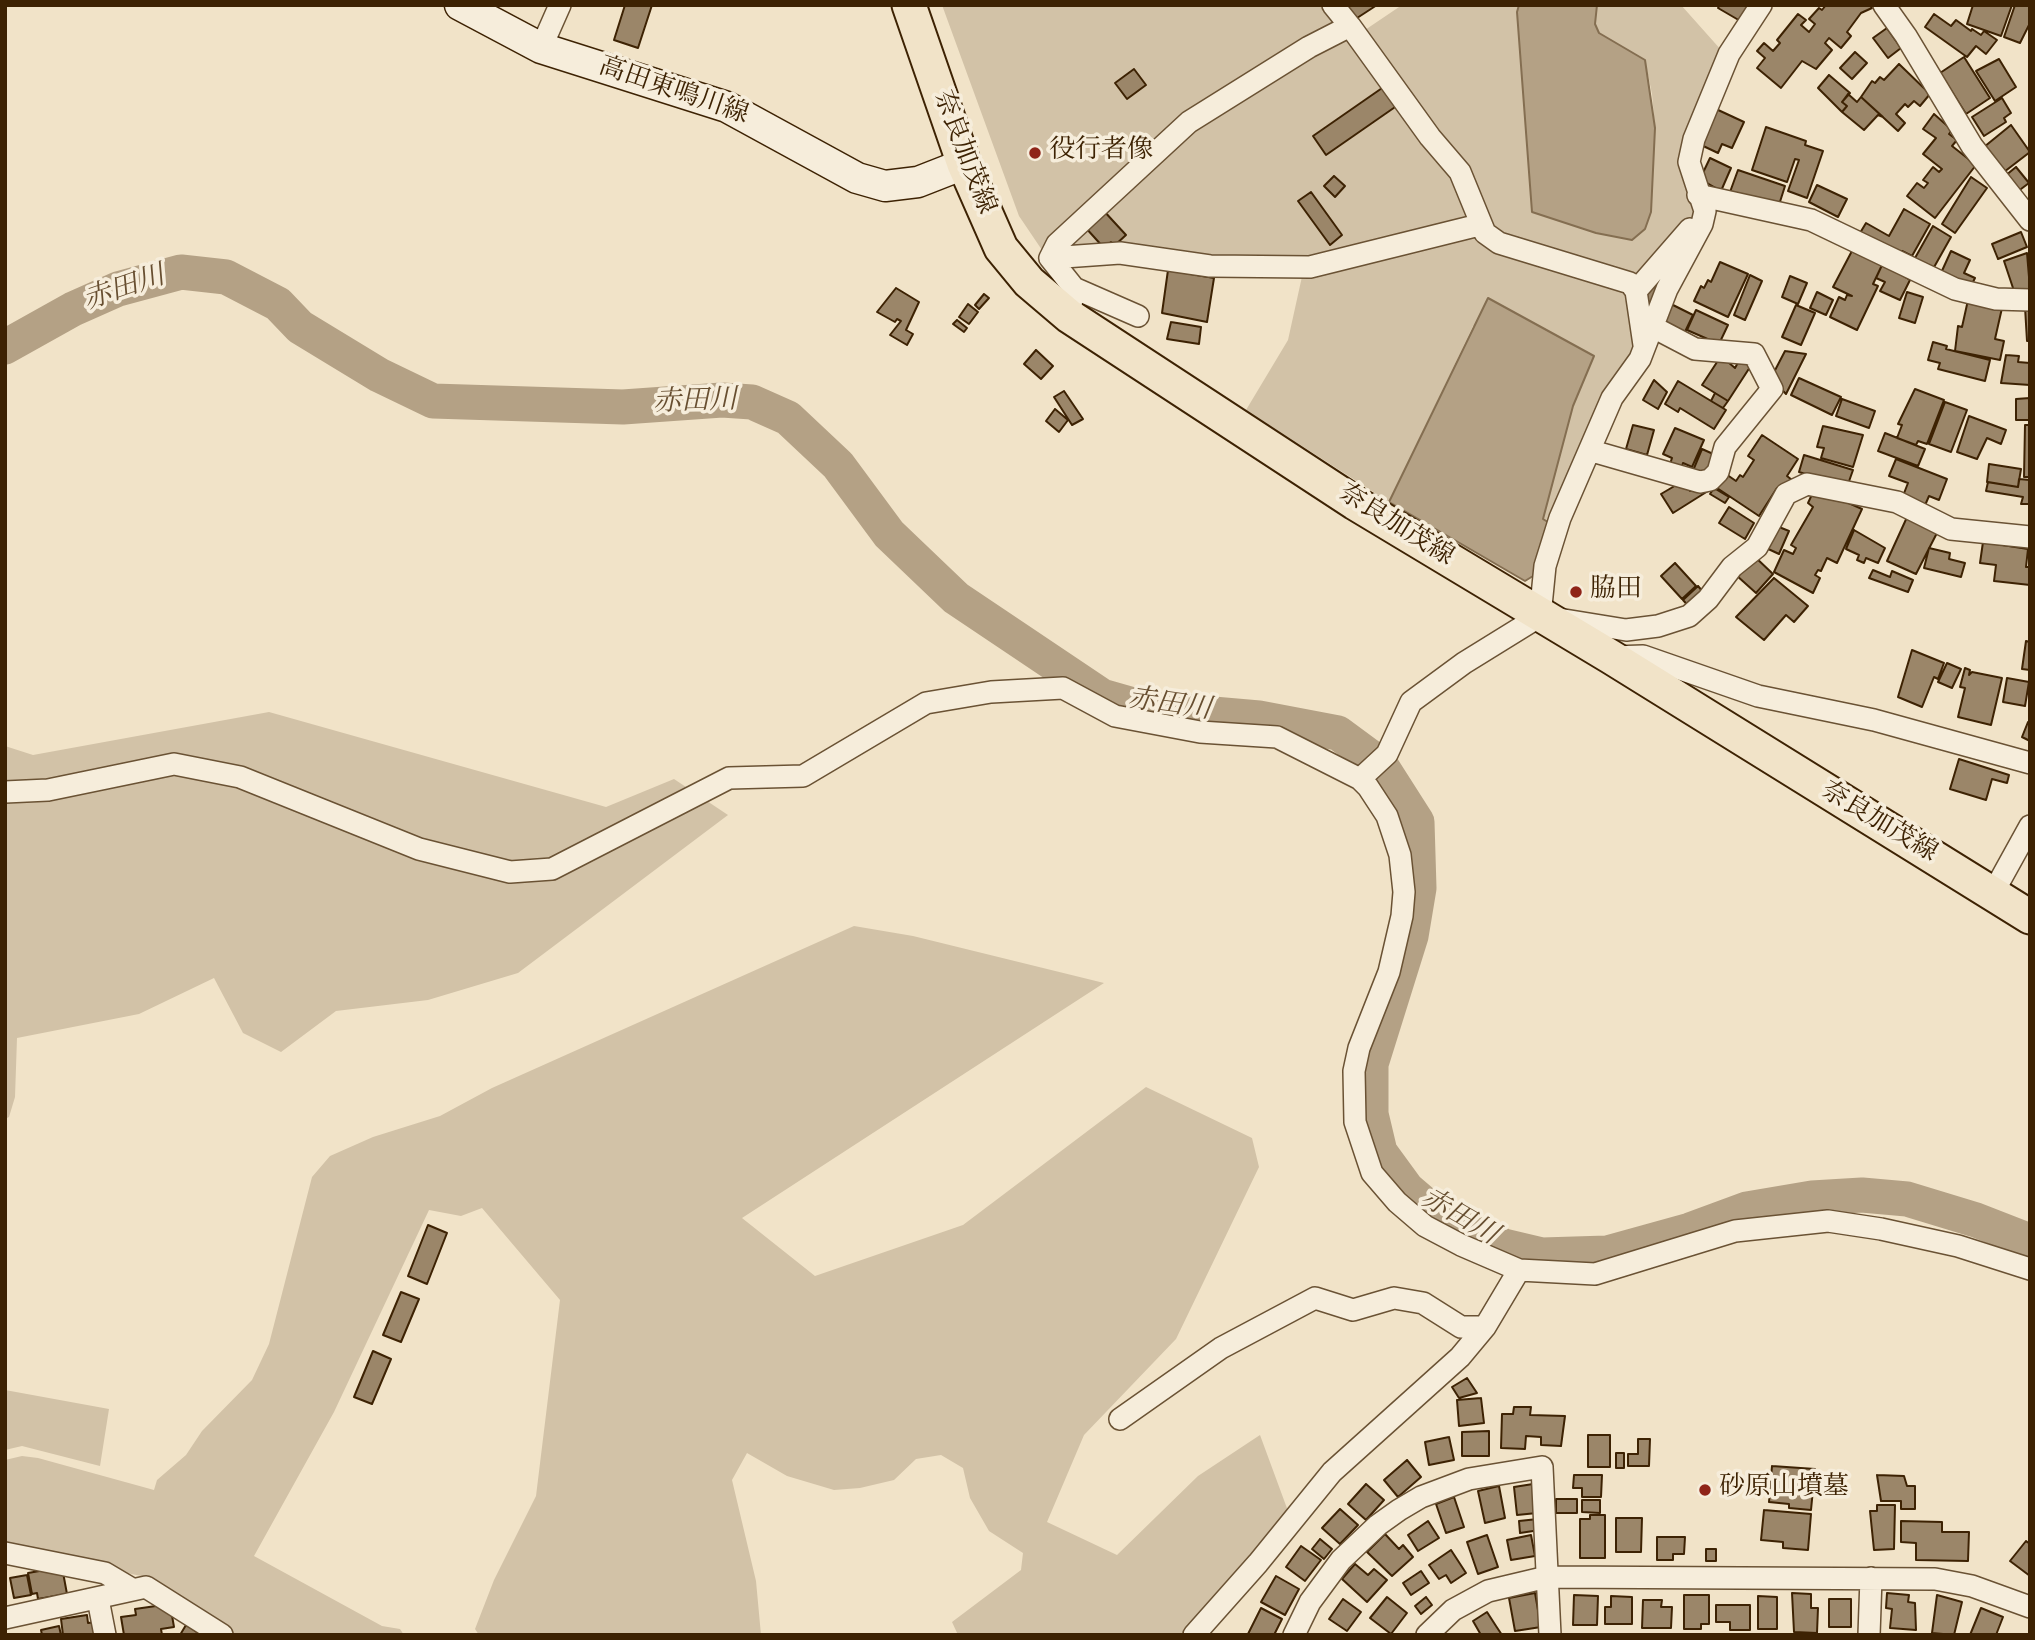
<!DOCTYPE html>
<html>
<head>
<meta charset="utf-8">
<style>
	body { margin:0 }
	#map { position:relative; width:2035px; height:1640px; overflow:hidden; background:#f1e3c8; font-family:"Sorts Mill Goudy",serif }
	canvas { display:block }
	.frame { position:absolute; inset:0; border:7px solid #3d2203; pointer-events:none }
</style>
</head>
<body>
<div id="map">
<canvas width="2035" height="1640"></canvas>
<div class="frame"></div>
</div>
<script>
const ctx = document.querySelector('canvas').getContext('2d');
ctx.lineJoin = 'round';
function paint(path, color) {
  ctx.fillStyle = color;
  ctx.fill(path, 'evenodd');
}
function poly(rows) {
  const path = new Path2D();
  for (const r of rows) {
    path.moveTo(r[0], r[1]);
    for (let i = 2; i < r.length; i += 2) path.lineTo(r[i], r[i + 1]);
  }
  return path;
}
function trace(path, color, width, dash) {
  ctx.strokeStyle = color;
  ctx.lineWidth = width;
  ctx.lineCap = dash ? 'butt' : 'round';
  ctx.setLineDash(dash || []);
  ctx.stroke(path);
}
function drawText(font, color, halo, rows, align = 'center') {
  ctx.font = font + ' "Sorts Mill Goudy","Noto Serif JP",serif';
  ctx.lineWidth = 7;
  ctx.setLineDash([]);
  ctx.textBaseline = 'middle';
  ctx.strokeStyle = halo;
  ctx.fillStyle = color;
  for (const [text, x, y, turn = 0] of rows) {
    ctx.save();
    ctx.translate(x, y);
    ctx.rotate((+turn || 0) * Math.PI / 180);
    ctx.textAlign = isNaN(turn) ? turn : align;
    if (halo) ctx.strokeText(text, 0, 0);
    ctx.fillText(text, 0, 0);
    ctx.restore();
  }
}
const green = poly([
	[942,5,1329,5,1345,25,1307,44,1059,230,1042,250,1019,216],
	[1402,5,1519,5,1517,12,1532,211,1596,233,1632,240,1653,166,1655,128,1652,94,1645,60,1599,33,1595,24,1597,5,1681,5,1722,51,1690,132,1696,210,1686,229,1637,283,1494,234,1362,32],
	[1349,33,1456,174,1474,224,1305,264,1073,249,1068,242,1192,127],
	[1477,230,1627,286,1639,343,1551,524,1543,519,1573,406,1594,356,1473,326,1389,502,1246,410,1288,340,1303,272],
	[269,712,606,807,674,779,728,815,518,973,428,1000,336,1011,281,1052,243,1033,214,978,139,1014,17,1038,15,1097,9,1117,5,1119,5,746,33,755],
	[854,926,913,936,1104,983,742,1218,815,1276,963,1225,1146,1087,1252,1138,1259,1167,1176,1339,1084,1435,1047,1522,1117,1555,1198,1476,1260,1435,1288,1511,1186,1635,958,1635,952,1622,1021,1570,1023,1553,989,1531,970,1498,963,1468,941,1455,916,1459,894,1480,860,1488,834,1490,787,1476,747,1453,732,1480,756,1581,761,1635,479,1635,475,1629,494,1580,536,1496,560,1300,482,1208,461,1216,429,1210,334,1412,254,1556,382,1626,400,1629,404,1635,237,1635,151,1578,5,1548,5,1460,22,1456,38,1458,154,1490,157,1480,186,1455,202,1431,252,1380,269,1344,312,1177,330,1156,373,1137,440,1116,492,1088],
	[5,1390,109,1409,100,1466,22,1446,5,1450]
]);
const water = poly([
	[1519,5,1597,5,1595,24,1599,33,1645,60,1655,128,1651,212,1645,229,1632,240,1596,233,1532,212,1517,12,1519,5],
	[1488,298,1594,356,1573,406,1543,519,1551,524,1533,576,1525,581,1389,502,1488,298]
]);
const river = poly([
	[5,347,73,309,118,289,181,272,226,277,278,304,300,327,379,375,433,401,623,407,722,400,752,402,788,418,838,465,889,534,956,598,1102,696,1144,708,1259,718,1338,733,1380,764,1417,822,1419,888,1411,936,1371,1064,1371,1114,1380,1152,1407,1189,1428,1207,1452,1223,1504,1246,1542,1255,1607,1253,1690,1230,1747,1209,1812,1198,1862,1195,1907,1199,1976,1220,2030,1241]
]);
const building = poly([
	[625,5,652,5,638,48,614,40,625,5],
	[1345,5,1377,5,1354,20,1345,5],
	[1720,5,1752,5,1742,22,1718,8,1720,5],
	[1826,5,1870,5,1872,8,1861,13,1847,32,1851,36,1841,48,1829,38,1825,43,1832,50,1816,69,1802,61,1781,88,1757,68,1765,58,1757,51,1764,43,1773,51,1780,43,1777,40,1798,14,1806,20,1801,25,1809,32,1815,24,1809,19,1819,8,1822,10,1826,5],
	[1973,5,2012,5,2001,36,1967,24,1973,5],
	[2015,5,2030,5,2030,23,2020,43,2004,37,2015,5],
	[1934,14,1951,26,1956,20,1971,31,1972,29,1981,35,1984,31,1997,40,1986,54,1976,46,1967,57,1925,27,1934,14],
	[1887,28,1901,48,1888,58,1873,38,1887,28],
	[1855,52,1867,63,1852,79,1840,68,1855,52],
	[1964,57,1990,98,1966,114,1940,73,1964,57],
	[1999,59,2016,87,1995,101,1976,71,1999,59],
	[1899,64,1930,94,1920,106,1914,101,1908,107,1905,104,1896,114,1905,123,1898,131,1861,97,1872,81,1875,83,1880,77,1884,80,1899,64],
	[1134,69,1146,85,1127,99,1115,83,1134,69],
	[1829,75,1850,93,1842,102,1847,106,1842,112,1818,88,1829,75],
	[1385,86,1398,105,1326,155,1313,136,1385,86],
	[1848,94,1857,102,1861,97,1883,117,1878,115,1864,130,1842,112,1847,106,1842,102,1848,94],
	[2002,98,2011,113,2004,118,2006,122,1984,136,1972,117,2002,98],
	[1716,109,1744,122,1732,148,1722,144,1718,153,1699,144,1716,109],
	[1934,114,1952,130,1949,134,1957,140,1952,146,1976,165,1935,218,1907,196,1917,183,1924,188,1928,183,1923,180,1933,167,1939,172,1942,169,1923,154,1936,138,1923,129,1934,114],
	[2011,125,2030,152,2004,172,1984,147,2011,125],
	[1766,127,1806,141,1805,145,1823,151,1807,198,1788,191,1799,160,1795,159,1787,182,1752,170,1766,127],
	[1710,158,1731,168,1721,191,1700,179,1710,158],
	[2016,167,2029,183,2017,192,2005,176,2016,167],
	[1738,170,1785,186,1778,208,1730,192,1738,170],
	[1334,176,1345,186,1335,197,1324,186,1334,176],
	[1971,177,1987,188,1955,233,1942,224,1971,177],
	[1817,185,1847,199,1838,217,1809,202,1817,185],
	[1311,192,1342,235,1330,245,1298,201,1311,192],
	[1904,209,1930,224,1912,256,1902,251,1899,255,1860,233,1866,223,1889,236,1904,209],
	[1103,210,1126,235,1114,246,1111,242,1104,248,1085,227,1103,210],
	[1933,226,1951,237,1933,269,1915,258,1933,226],
	[2021,232,2027,247,1998,259,1992,244,2021,232],
	[1853,249,1883,263,1873,284,1878,286,1857,330,1830,317,1839,297,1845,300,1847,295,1852,296,1833,287,1853,249],
	[1951,251,1970,260,1964,273,1975,278,1971,286,1941,273,1951,251],
	[2027,253,2030,289,2015,294,2004,261,2027,253],
	[1720,262,1748,274,1728,317,1694,301,1701,286,1704,288,1708,280,1711,282,1720,262],
	[1883,263,1910,280,1900,300,1880,291,1885,282,1876,278,1883,263],
	[1168,270,1214,278,1207,322,1162,313,1168,270],
	[1750,275,1762,281,1745,320,1734,315,1750,275],
	[1790,276,1807,283,1798,304,1782,297,1790,276],
	[1651,279,1661,284,1652,306,1644,303,1651,279],
	[896,288,919,302,906,330,913,334,907,345,890,335,901,321,897,319,895,322,877,312,896,288],
	[1817,292,1833,300,1826,315,1810,308,1817,292],
	[1907,292,1923,297,1915,323,1899,318,1907,292],
	[984,294,989,298,979,309,975,305,984,294],
	[1968,300,2002,308,1995,339,2004,341,2000,360,1955,351,1958,326,1962,327,1968,300],
	[1669,303,1693,315,1683,336,1659,324,1669,303],
	[968,304,978,312,969,324,959,317,968,304],
	[1796,305,1815,313,1801,345,1782,337,1796,305],
	[2025,307,2030,307,2030,341,2027,341,2025,307],
	[1696,310,1728,325,1719,344,1687,330,1696,310],
	[957,320,967,328,964,332,953,324,957,320],
	[1171,322,1201,327,1199,344,1167,339,1171,322],
	[1933,342,1947,346,1946,349,1990,360,1985,381,1938,369,1940,363,1928,360,1933,342],
	[1036,350,1053,366,1041,379,1024,364,1036,350],
	[1785,351,1806,354,1786,394,1771,378,1785,351],
	[2006,355,2019,356,2018,362,2030,363,2030,385,2001,383,2006,355],
	[1721,356,1735,368,1741,357,1752,364,1728,401,1702,385,1721,356],
	[1799,378,1841,397,1832,415,1791,395,1799,378],
	[1654,380,1667,392,1658,409,1643,400,1654,380],
	[1678,381,1726,410,1714,429,1680,408,1678,412,1665,404,1678,381],
	[1915,389,1944,400,1927,444,1918,441,1916,445,1897,438,1902,425,1898,424,1915,389],
	[1064,391,1083,419,1072,425,1054,397,1064,391],
	[1715,393,1728,401,1723,408,1711,401,1715,393],
	[2030,398,2030,420,2016,420,2016,399,2030,398],
	[1842,399,1875,411,1869,428,1836,416,1842,399],
	[1945,402,1967,410,1951,452,1929,444,1945,402],
	[1055,409,1068,420,1059,432,1046,421,1055,409],
	[1969,416,2006,430,2001,444,1987,438,1977,459,1957,452,1969,416],
	[1633,425,1654,430,1647,455,1626,449,1633,425],
	[2025,425,2030,425,2030,477,2024,477,2025,425],
	[1823,426,1863,435,1853,467,1821,458,1824,448,1817,447,1823,426],
	[1675,428,1704,440,1692,467,1683,463,1681,469,1670,464,1672,458,1663,454,1675,428],
	[1885,433,1925,449,1918,466,1878,451,1885,433],
	[1762,435,1798,459,1787,476,1792,480,1784,493,1777,488,1759,516,1714,486,1723,472,1736,481,1740,475,1743,477,1754,460,1748,456,1762,435],
	[1702,449,1720,457,1702,478,1692,473,1702,449],
	[1804,455,1853,470,1847,487,1799,472,1804,455],
	[1896,459,1947,479,1939,500,1929,496,1923,510,1901,501,1908,483,1889,476,1896,459],
	[1989,464,2021,469,2018,487,1987,482,1989,464],
	[2019,479,2030,480,2030,504,2021,504,2023,497,1986,491,1988,482,2018,487,2019,479],
	[1683,481,1690,491,1699,485,1708,491,1673,513,1661,494,1683,481],
	[1714,488,1729,497,1725,503,1710,494,1714,488],
	[1815,488,1862,509,1837,563,1827,558,1821,571,1818,570,1815,575,1820,578,1813,593,1774,572,1784,550,1793,554,1796,548,1791,545,1813,507,1808,503,1815,488],
	[1729,507,1754,523,1745,539,1719,523,1729,507],
	[1908,515,1939,529,1916,574,1887,561,1908,515],
	[1774,525,1789,531,1779,554,1764,547,1774,525],
	[1854,530,1885,548,1878,563,1866,558,1864,563,1857,560,1859,555,1846,549,1854,530],
	[1983,542,2028,549,2026,567,2030,567,2030,585,1994,581,1996,565,1980,563,1983,542],
	[1929,548,1950,553,1949,559,1965,563,1961,577,1924,568,1929,548],
	[1754,556,1773,574,1756,593,1736,575,1754,556],
	[1675,563,1696,586,1682,599,1661,576,1675,563],
	[1873,570,1890,577,1892,571,1913,580,1908,592,1869,578,1873,570],
	[1774,578,1808,606,1794,622,1786,615,1764,640,1736,617,1774,578],
	[1698,586,1703,592,1691,609,1683,600,1698,586],
	[2026,641,2030,642,2030,670,2022,669,2026,641],
	[1912,650,1944,663,1938,679,1934,677,1922,707,1898,697,1912,650],
	[1947,663,1961,669,1952,688,1938,682,1947,663],
	[1965,668,1970,670,1969,675,1972,672,2002,678,1991,725,1958,717,1965,688,1960,687,1965,668],
	[2007,678,2029,682,2025,706,2003,702,2007,678],
	[2028,722,2030,723,2030,741,2022,737,2028,722],
	[1959,759,2009,775,2007,783,1992,779,1986,800,1950,789,1959,759],
	[428,1225,447,1233,427,1284,408,1276,428,1225],
	[401,1292,419,1299,401,1342,383,1335,401,1292],
	[373,1351,391,1359,372,1404,354,1397,373,1351],
	[1467,1378,1477,1393,1459,1398,1452,1387,1467,1378],
	[1481,1398,1484,1423,1459,1426,1457,1400,1481,1398],
	[1514,1407,1531,1407,1530,1415,1565,1416,1561,1446,1541,1445,1541,1437,1526,1436,1525,1449,1501,1448,1502,1414,1513,1414,1514,1407],
	[1489,1431,1489,1456,1462,1456,1462,1432,1489,1431],
	[1588,1435,1610,1435,1610,1467,1588,1467,1588,1435],
	[1449,1437,1454,1460,1429,1465,1425,1442,1449,1437],
	[1638,1439,1650,1439,1649,1466,1628,1466,1628,1454,1638,1454,1638,1439],
	[1616,1453,1624,1453,1624,1468,1616,1468,1616,1453],
	[1407,1460,1421,1477,1398,1497,1384,1480,1407,1460],
	[1772,1466,1815,1469,1811,1510,1789,1508,1789,1504,1769,1502,1772,1466],
	[1574,1475,1602,1475,1601,1497,1582,1497,1582,1488,1573,1488,1574,1475],
	[1877,1475,1904,1476,1907,1486,1915,1486,1915,1509,1901,1509,1901,1501,1881,1501,1877,1475],
	[1366,1484,1384,1500,1366,1520,1348,1504,1366,1484],
	[1533,1484,1537,1513,1517,1515,1514,1487,1533,1484],
	[1499,1486,1505,1518,1485,1523,1478,1491,1499,1486],
	[1454,1497,1464,1527,1446,1533,1436,1504,1454,1497],
	[1556,1499,1577,1499,1577,1513,1556,1513,1556,1499],
	[1582,1500,1600,1500,1600,1513,1582,1512,1582,1500],
	[1877,1505,1895,1505,1894,1549,1874,1550,1870,1511,1877,1511,1877,1505],
	[1340,1509,1358,1525,1340,1544,1322,1528,1340,1509],
	[1764,1510,1811,1514,1808,1550,1783,1548,1783,1542,1761,1540,1764,1510],
	[1590,1515,1605,1515,1605,1558,1580,1558,1580,1519,1590,1519,1590,1515],
	[1616,1518,1642,1518,1641,1552,1616,1552,1616,1518],
	[1538,1519,1540,1530,1520,1533,1519,1521,1538,1519],
	[1428,1521,1439,1538,1418,1551,1408,1535,1428,1521],
	[1901,1521,1942,1522,1942,1532,1969,1532,1968,1561,1916,1560,1916,1543,1901,1542,1901,1521],
	[1385,1534,1399,1549,1403,1545,1413,1557,1392,1576,1367,1552,1385,1534],
	[1487,1535,1498,1567,1478,1574,1467,1542,1487,1535],
	[1531,1535,1535,1556,1511,1560,1507,1540,1531,1535],
	[1657,1537,1685,1537,1684,1554,1673,1554,1673,1560,1657,1560,1657,1537],
	[1320,1539,1332,1549,1324,1559,1312,1549,1320,1539],
	[2026,1541,2030,1544,2030,1576,2010,1561,2026,1541],
	[1301,1546,1321,1560,1305,1581,1286,1567,1301,1546],
	[1706,1549,1716,1549,1716,1561,1706,1561,1706,1549],
	[1451,1550,1466,1573,1451,1583,1446,1575,1439,1579,1429,1565,1451,1550],
	[1355,1564,1368,1575,1374,1569,1387,1580,1367,1602,1342,1579,1355,1564],
	[62,1567,67,1594,38,1599,37,1593,32,1594,28,1573,62,1567],
	[1421,1571,1429,1583,1411,1595,1403,1583,1421,1571],
	[27,1575,31,1595,14,1598,10,1578,27,1575],
	[1276,1576,1299,1589,1285,1615,1261,1602,1276,1576],
	[1535,1593,1541,1627,1515,1631,1509,1598,1535,1593],
	[1792,1593,1811,1594,1811,1608,1818,1608,1817,1633,1794,1632,1792,1593],
	[1887,1593,1909,1595,1908,1602,1915,1603,1916,1630,1890,1628,1892,1609,1886,1608,1887,1593],
	[1574,1595,1598,1596,1597,1625,1573,1625,1574,1595],
	[1684,1595,1709,1595,1709,1624,1701,1624,1701,1629,1684,1629,1684,1595],
	[1937,1595,1962,1602,1954,1635,1932,1633,1937,1595],
	[1611,1596,1632,1597,1632,1624,1605,1624,1605,1607,1611,1607,1611,1596],
	[1758,1596,1777,1597,1777,1629,1758,1629,1758,1596],
	[1387,1597,1407,1613,1391,1634,1370,1618,1387,1597],
	[1426,1597,1432,1605,1421,1614,1415,1606,1426,1597],
	[1343,1599,1361,1612,1347,1631,1329,1619,1343,1599],
	[1829,1599,1851,1599,1851,1627,1829,1627,1829,1599],
	[1643,1600,1662,1600,1661,1607,1672,1607,1671,1628,1642,1628,1643,1600],
	[170,1604,174,1627,161,1629,162,1635,124,1635,121,1617,136,1615,135,1609,170,1604],
	[1716,1605,1750,1605,1750,1630,1730,1630,1730,1622,1716,1622,1716,1605],
	[1261,1608,1282,1619,1274,1635,1248,1634,1261,1608],
	[1981,1608,2003,1617,1996,1635,1970,1635,1981,1608],
	[1487,1612,1496,1626,1502,1635,1481,1635,1473,1621,1487,1612],
	[87,1615,88,1623,96,1622,98,1635,63,1635,61,1619,87,1615],
	[186,1625,190,1627,201,1635,180,1635,186,1625],
	[59,1626,61,1635,42,1635,41,1630,59,1626]
]);
const street = poly([
	[1884,5,1906,36,1972,146,2030,220],
	[1350,26,1430,137,1460,172,1485,233,1499,243,1630,283,1636,291,1644,345],
	[541,48,560,5],
	[1698,195,1811,220,1955,289,1996,299,2030,300],
	[1050,258,1120,253,1210,266,1310,267,1479,225],
	[1074,288,1138,316],
	[1636,291,1690,229],
	[1069,316,1074,288,1050,258,1057,244,1189,122,1309,47,1350,26,1333,5],
	[1592,451,1700,482,1710,480,1718,472,1725,447,1772,389,1754,354,1695,349,1653,327],
	[1540,616,1545,566,1560,518,1612,398,1640,359,1667,289,1702,224,1705,211,1689,162,1694,139,1729,54,1761,5],
	[1613,657,1643,656,1758,696,1874,720,2030,763],
	[1360,779,1387,754,1411,702,1464,663,1540,616,1626,630,1658,626,1689,616,1708,599,1732,567,1757,547,1786,494,1807,484,1897,502,1951,529,2030,537],
	[5,792,48,790,174,764,240,777,419,849,510,872,552,869,729,778,803,776,926,703,991,692,1063,688,1115,716,1200,732,1277,737,1360,779,1368,787,1387,816,1400,855,1404,892,1402,916,1389,972,1359,1048,1354,1071,1355,1122,1372,1173,1397,1202,1425,1226,1461,1245,1519,1270,1595,1274,1735,1231,1828,1221,1881,1229,1958,1246,2030,1269],
	[1993,893,2030,826],
	[1120,1419,1221,1348,1315,1298,1353,1310,1394,1298,1423,1303,1461,1327,1485,1327],
	[5,1553,105,1573,132,1589],
	[98,1599,105,1635],
	[5,1618,146,1587,222,1635],
	[1194,1635,1258,1563,1332,1472,1460,1357,1485,1327,1519,1270],
	[1294,1635,1310,1602,1341,1560,1378,1525,1399,1510,1421,1497,1469,1479,1542,1467,1550,1635],
	[1427,1635,1453,1610,1488,1591,1547,1577,1935,1579,1972,1586,2030,1607],
	[1869,1635,1871,1578]
]);
const secondary = poly([
	[460,5,541,48,727,107,857,178,885,186,918,182,964,164]
]);
const primary = poly([
	[909,5,964,164,1001,248,1029,282,1069,316,1355,503,1611,657,2030,917]
]);
const markers = [
	[1035,153,7,"#8f2418"],
	[1576,592,7,"#8f2418"],
	[1705,1490,7,"#8f2418"]
];
const streetNames = [
	["高田東鳴川線",673,93,19],
	["奈良加茂線",962,153,69],
	["奈良加茂線",1395,527,32],
	["奈良加茂線",1878,824,31]
];
const poiNames = [
	["役行者像",1049,153],
	["脇田",1590,592],
	["砂原山墳墓",1719,1490]
];
const waterNames = [
	["赤田川",125,291,-19],
	["赤田川",695,404,-2],
	["赤田川",1169,707,8],
	["赤田川",1458,1219,30]
];
paint(green, '#d2c2a7');
paint(water, '#b4a185');
trace(water, '#846e51', 2);
trace(river, '#b4a185', 35);
paint(building, '#9b8669');
trace(building, '#3d2203', 2);
trace(street, '#6a5234', 24);
trace(secondary, '#3d2203', 33);
trace(primary, '#3d2203', 37);
trace(street, '#f6eddb', 21);
trace(secondary, '#f6eddb', 30);
trace(primary, '#f1e3c8', 33);
for (const [x, y, r, color] of markers) {
  const dot = new Path2D();
  dot.arc(x, y, r, 0, 2 * Math.PI);
  ctx.fillStyle = color;
  ctx.fill(dot);
  trace(dot, '#f6eddb', 2.5);
}
drawText('26px', '#3d2203', '#f6eddb', streetNames);
drawText('26px', '#3d2203', '#f6eddb', poiNames, 'left');
drawText('italic 28px', '#674e30', '#f6eddb', waterNames);
</script>
</body>
</html>
